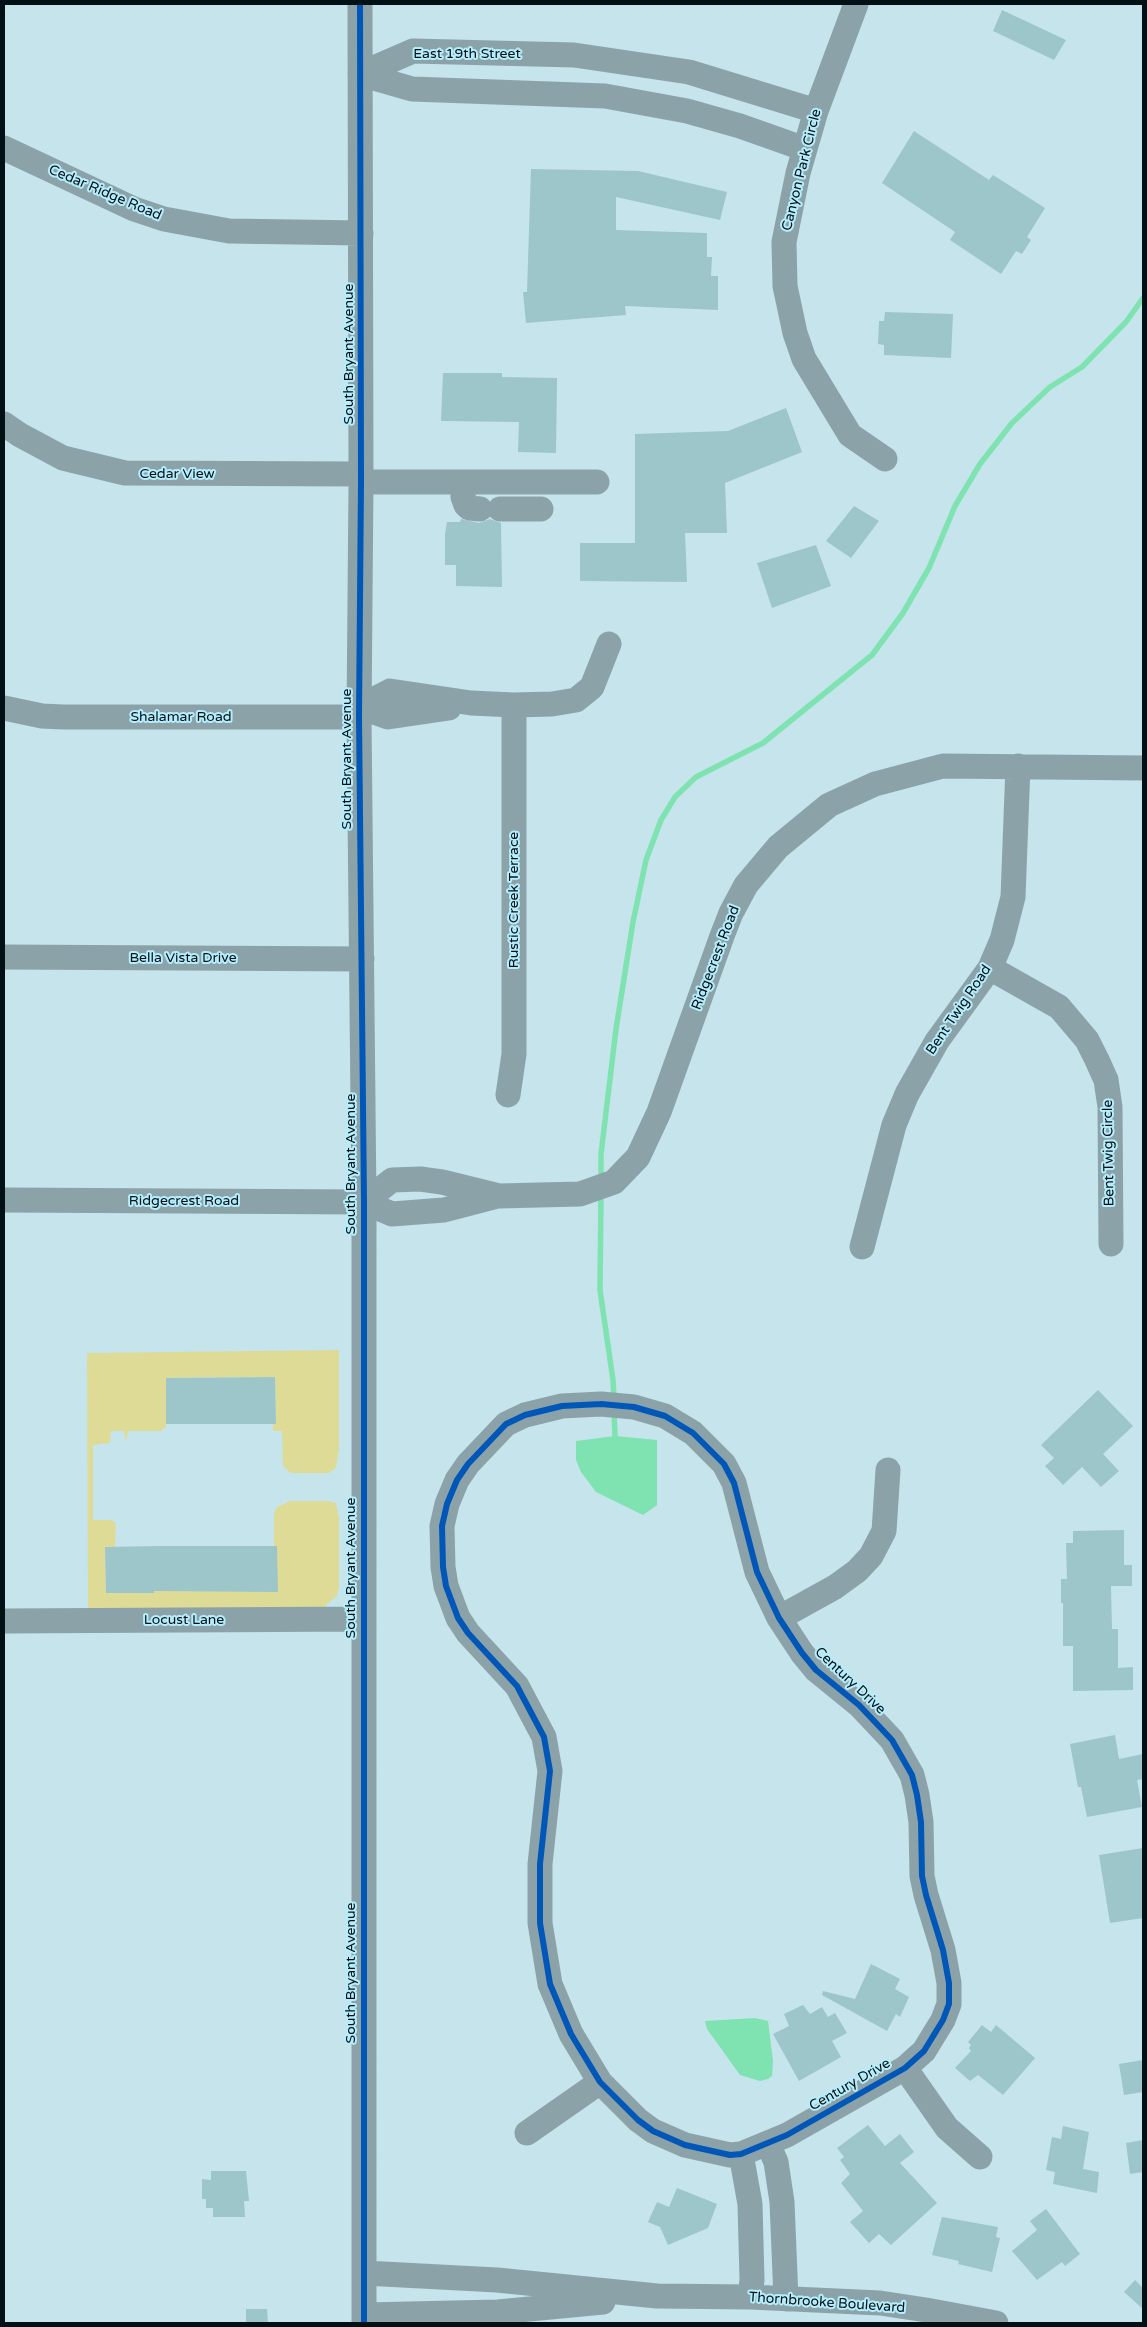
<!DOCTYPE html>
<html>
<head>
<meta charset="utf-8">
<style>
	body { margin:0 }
	#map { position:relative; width:1147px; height:2327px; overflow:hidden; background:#c6e4ec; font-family:"Varela Round",sans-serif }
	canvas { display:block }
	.frame { position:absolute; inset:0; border:5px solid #001116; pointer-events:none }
</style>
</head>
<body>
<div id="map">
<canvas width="1147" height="2327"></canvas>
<div class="frame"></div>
</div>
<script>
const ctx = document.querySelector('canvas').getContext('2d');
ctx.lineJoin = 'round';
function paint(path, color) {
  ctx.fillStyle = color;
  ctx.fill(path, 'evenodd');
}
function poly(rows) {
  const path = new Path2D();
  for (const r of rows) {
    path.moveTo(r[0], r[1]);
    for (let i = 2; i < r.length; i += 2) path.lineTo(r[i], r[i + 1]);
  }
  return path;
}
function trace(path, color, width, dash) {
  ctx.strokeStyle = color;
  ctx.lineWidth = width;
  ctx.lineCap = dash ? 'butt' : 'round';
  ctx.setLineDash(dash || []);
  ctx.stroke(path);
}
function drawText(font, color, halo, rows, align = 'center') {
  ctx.font = font + ' "Varela Round",sans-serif';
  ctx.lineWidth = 4;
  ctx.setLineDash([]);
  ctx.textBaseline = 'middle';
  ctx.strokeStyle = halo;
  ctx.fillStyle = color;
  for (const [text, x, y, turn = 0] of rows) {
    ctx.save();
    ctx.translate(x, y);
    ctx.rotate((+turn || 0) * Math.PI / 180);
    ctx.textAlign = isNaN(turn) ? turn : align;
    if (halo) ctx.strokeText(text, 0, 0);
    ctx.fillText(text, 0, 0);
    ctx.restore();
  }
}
const green = poly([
	[339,1350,339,1449,336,1468,329,1473,291,1473,283,1466,282,1431,273,1431,273,1424,276,1424,275,1377,223,1377,223,1424,217,1424,217,1377,166,1378,166,1428,163,1428,162,1431,128,1431,126,1443,124,1431,111,1431,110,1443,93,1445,93,1520,111,1520,116,1523,115,1547,105,1547,106,1593,154,1593,154,1547,277,1592,277,1546,274,1546,274,1513,277,1507,290,1501,328,1501,336,1503,339,1519,339,1586,337,1596,326,1605,327,1609,88,1610,87,1353]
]);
const water = poly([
	[615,1436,657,1440,657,1505,643,1515,596,1492,581,1472,576,1460,576,1441],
	[755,2018,768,2021,773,2061,772,2076,768,2079,760,2081,740,2075,707,2029,705,2021]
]);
const stream = poly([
	[601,1180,601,1154,616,1029,633,922,646,860,661,820,675,797,696,777,763,743,872,655,903,613,929,568,955,506,980,464,1012,423,1050,387,1082,367,1126,322,1143,298],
	[601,1194,600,1290,613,1380,614,1399],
	[614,1411,615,1436]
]);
const building = poly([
	[1002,10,1066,40,1054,60,993,31],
	[914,131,989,180,993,175,1045,208,1027,237,1031,240,1022,254,1016,251,1001,274,950,240,955,232,882,183],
	[531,169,638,171,727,192,720,220,616,197,616,230,707,233,707,257,712,257,711,276,718,276,718,310,625,306,626,315,526,323,523,292,527,292],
	[885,312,953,314,951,358,884,355,884,345,878,344,879,321,884,321],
	[443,373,502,373,502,377,557,378,556,453,518,452,519,422,441,421],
	[786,408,802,452,725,483,727,533,685,533,687,582,580,581,580,543,635,543,635,434,728,431],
	[854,506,879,521,851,558,826,541],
	[461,519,479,523,490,519,501,523,502,587,456,586,456,565,445,565,445,534,447,522,460,522],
	[816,545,831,586,772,608,757,563],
	[275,1377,276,1424,166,1424,166,1378],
	[1098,1390,1133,1426,1103,1454,1119,1471,1101,1487,1082,1467,1063,1485,1045,1466,1054,1458,1041,1445],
	[1124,1530,1124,1565,1132,1565,1132,1586,1111,1586,1112,1629,1118,1629,1118,1668,1133,1667,1133,1690,1073,1691,1073,1646,1063,1646,1063,1603,1061,1603,1061,1579,1067,1579,1066,1543,1073,1543,1073,1531],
	[160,1546,277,1546,278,1592,154,1591,154,1593,106,1593,105,1547],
	[1115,1735,1119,1759,1143,1754,1143,1779,1137,1780,1142,1807,1087,1817,1081,1787,1078,1787,1070,1744],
	[1143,1848,1143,1918,1110,1923,1099,1855],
	[871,1964,900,1979,895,1989,909,1997,900,2017,896,2014,887,2031,822,1995,823,1991,855,1999],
	[803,2005,810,2014,822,2007,828,2017,835,2013,847,2033,832,2041,841,2057,799,2081,773,2034,789,2026,784,2014],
	[982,2025,991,2032,996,2025,1035,2058,1003,2095,978,2075,970,2081,955,2068,971,2051,969,2048,971,2045,968,2042],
	[1143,2060,1143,2092,1124,2095,1119,2064],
	[868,2125,885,2146,900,2134,914,2152,900,2163,937,2203,891,2245,879,2234,869,2243,850,2222,863,2211,841,2183,850,2174,840,2160,844,2157,837,2148],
	[1063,2126,1089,2132,1083,2169,1099,2172,1097,2193,1053,2184,1055,2172,1046,2170,1052,2137,1061,2139],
	[1143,2140,1143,2172,1130,2174,1126,2143],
	[211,2171,246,2171,249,2201,244,2201,245,2217,213,2217,213,2208,206,2208,206,2199,202,2199,202,2179,211,2180],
	[677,2188,717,2204,708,2228,668,2245,660,2227,648,2222,657,2202,669,2207],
	[1046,2209,1080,2254,1065,2266,1062,2262,1037,2280,1012,2251,1037,2230,1030,2221],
	[942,2217,998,2227,996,2237,1000,2238,992,2272,958,2264,959,2261,932,2255],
	[1135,2280,1143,2288,1143,2309,1124,2292],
	[246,2309,267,2309,268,2323,246,2323]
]);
const minor = poly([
	[360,4,361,482,359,717,364,1202,364,2323],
	[856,4,816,111,798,173,784,242,785,286,795,333,804,359,850,435,885,459],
	[360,74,413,51,574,55,689,72,816,111],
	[360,74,412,89,605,96,687,111,740,126,805,149],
	[4,148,134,209,164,219,229,231,361,233],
	[4,424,20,435,63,458,125,473,361,474],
	[361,482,597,482],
	[463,482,463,497,466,505,469,508,480,509],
	[500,509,541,509],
	[514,705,552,704,576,700,592,687,609,644],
	[359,707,390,691,471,703,514,705,514,1054,508,1095],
	[359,707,388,717,449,708],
	[4,708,42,716,63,717,359,717],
	[4,957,362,959],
	[990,968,1059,1007,1087,1040,1097,1060,1106,1080,1110,1107,1111,1244],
	[4,1200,364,1202,392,1214,444,1210,494,1197],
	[364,1202,392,1180,420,1179,442,1182,499,1196,580,1194,614,1182,638,1157,659,1112,722,936,731,913,746,885,778,847,829,805,875,784,943,766,1143,768],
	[862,1247,894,1125,907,1094,937,1041,990,968,1002,940,1013,897,1018,766],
	[601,1404,634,1407,665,1416,693,1433,724,1464,734,1483,757,1572,779,1618,802,1653,816,1670,859,1705,892,1740,912,1775,917,1795,921,1822,922,1876,926,1895,943,1950,949,1983,949,2004,943,2020,924,2051,905,2068,787,2135,741,2154,730,2155,685,2145,653,2131,638,2120,600,2082,571,2034,550,1984,540,1923,540,1864,550,1771,544,1737,517,1686,468,1633,458,1618,446,1586,443,1567,442,1526,447,1504,457,1480,468,1464,506,1424,525,1415,562,1406,601,1404],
	[779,1618,835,1587,857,1571,871,1556,884,1531,888,1470],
	[4,1621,364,1619],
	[905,2068,947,2128,980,2157],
	[527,2133,600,2082],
	[768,2144,776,2162,782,2202,786,2299],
	[741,2154,750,2204,752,2280,750,2297],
	[364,2273,497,2280,657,2296,750,2297,880,2303,926,2310,996,2323],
	[364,2315,498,2312,603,2302]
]);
const cycleway = poly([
	[360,4,361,482,359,717,364,1202,364,2323],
	[601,1404,634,1407,665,1416,693,1433,724,1464,734,1483,757,1572,779,1618,802,1653,816,1670,859,1705,892,1740,912,1775,917,1795,921,1822,922,1876,926,1895,943,1950,949,1983,949,2004,943,2020,924,2051,905,2068,787,2135,741,2154,730,2155,685,2145,653,2131,638,2120,600,2082,571,2034,550,1984,540,1923,540,1864,550,1771,544,1737,517,1686,468,1633,458,1618,446,1586,443,1567,442,1526,447,1504,457,1480,468,1464,506,1424,525,1415,562,1406,601,1404]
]);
const streetNames = [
	["East 19th Street",467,54],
	["Canyon Park Circle",802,170,-76],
	["Cedar Ridge Road",105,193,23],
	["South Bryant Avenue",349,354,-90],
	["Cedar View",177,474],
	["Shalamar Road",181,717],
	["South Bryant Avenue",347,759,-90],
	["Rustic Creek Terrace",514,900,-90],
	["Bella Vista Drive",183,958],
	["Ridgecrest Road",716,958,-69],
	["Bent Twig Road",959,1010,-56],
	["Bent Twig Circle",1109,1153,-91],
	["South Bryant Avenue",351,1164,-90],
	["Ridgecrest Road",184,1201],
	["South Bryant Avenue",351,1568,-90],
	["Locust Lane",184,1620],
	["Century Drive",850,1681,43],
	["South Bryant Avenue",351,1973,-90],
	["Century Drive",850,2085,-30],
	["Thornbrooke Boulevard",827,2303,4]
];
paint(green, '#dedb97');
paint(water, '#7fe2b1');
trace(stream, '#7fe2b1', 5.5);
paint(building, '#9cc6ca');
trace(minor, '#8ba3a8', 25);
trace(cycleway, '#0057b8', 6);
drawText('14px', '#001116', '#b6edfc', streetNames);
</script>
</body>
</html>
